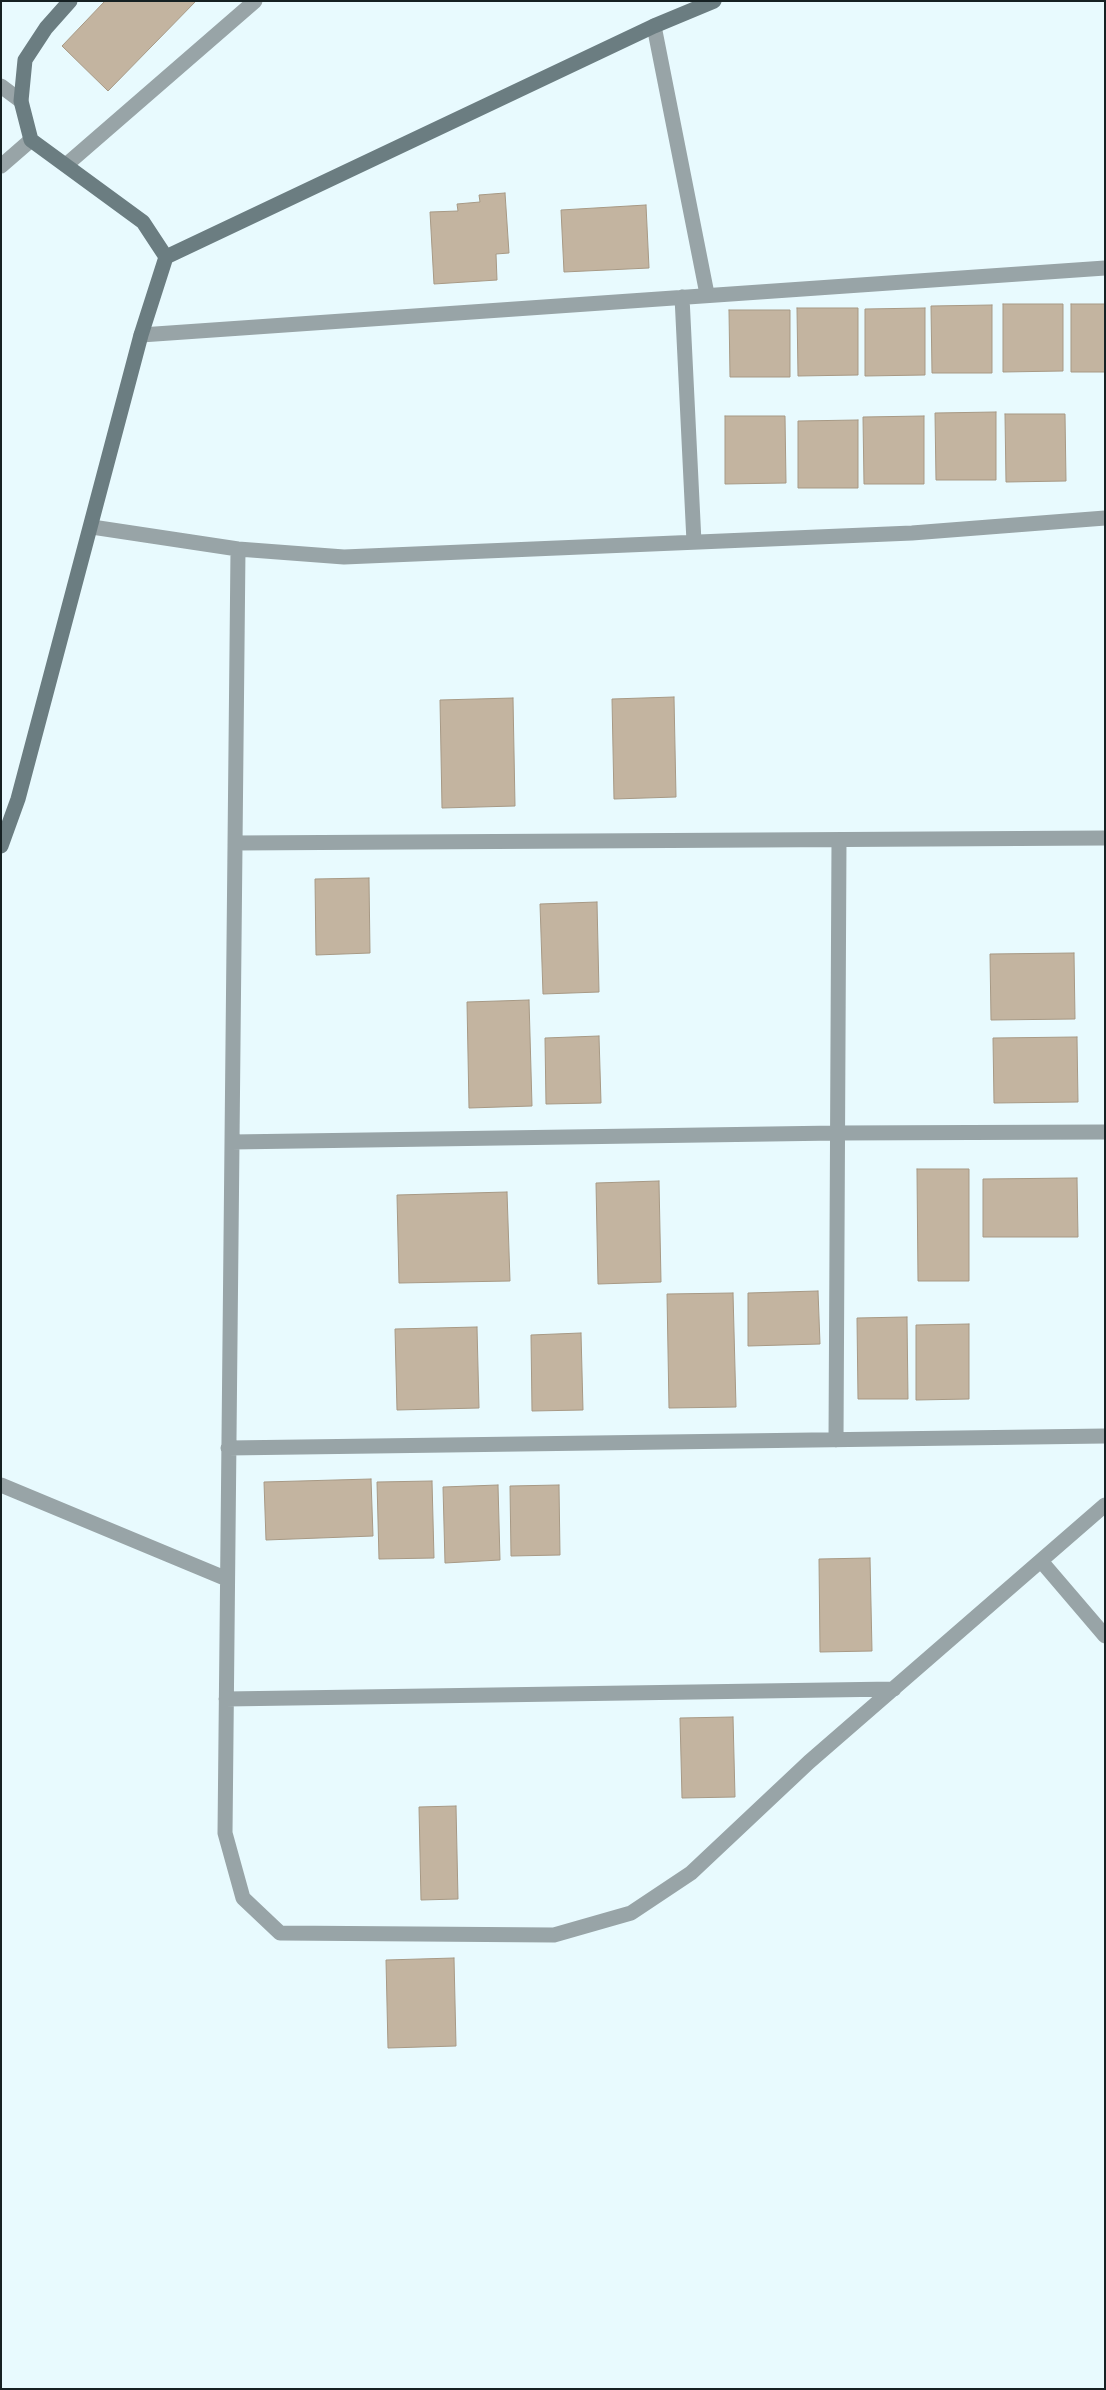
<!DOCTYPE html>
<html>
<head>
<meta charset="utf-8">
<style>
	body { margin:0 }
	#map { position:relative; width:1106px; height:2390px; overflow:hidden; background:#e8fafe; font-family:"DejaVu Sans",sans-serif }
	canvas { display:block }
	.frame { position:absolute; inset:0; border:2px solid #162123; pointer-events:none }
</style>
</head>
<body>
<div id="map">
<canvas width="1106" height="2390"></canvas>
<div class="frame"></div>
</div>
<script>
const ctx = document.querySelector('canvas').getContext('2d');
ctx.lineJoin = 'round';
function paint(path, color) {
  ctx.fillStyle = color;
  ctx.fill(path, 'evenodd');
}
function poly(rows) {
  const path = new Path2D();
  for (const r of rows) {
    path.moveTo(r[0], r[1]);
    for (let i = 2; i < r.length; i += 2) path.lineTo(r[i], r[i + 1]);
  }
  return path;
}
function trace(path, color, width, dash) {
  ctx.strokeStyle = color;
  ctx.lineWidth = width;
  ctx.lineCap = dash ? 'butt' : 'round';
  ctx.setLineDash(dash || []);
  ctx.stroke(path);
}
const building = poly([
	[105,1,196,1,108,91,62,46,105,1],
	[505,193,509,253,496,254,497,280,434,284,430,212,458,211,457,204,480,202,479,195,505,193],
	[646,205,649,268,564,272,561,210,646,205],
	[1003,304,1063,304,1063,371,1003,372,1003,304],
	[1071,304,1105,304,1105,372,1071,372,1071,304],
	[992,305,992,373,932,373,931,306,992,305],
	[797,308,858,308,858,375,798,376,797,308],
	[925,308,925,375,865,376,865,309,925,308],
	[729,310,790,310,790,377,730,377,729,310],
	[996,412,996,480,936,480,935,413,996,412],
	[1005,414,1065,414,1066,481,1006,482,1005,414],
	[725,416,785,416,786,483,725,484,725,416],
	[924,416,924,484,864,484,863,417,924,416],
	[858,420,858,488,798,488,798,421,858,420],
	[674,697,676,797,614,799,612,699,674,697],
	[513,698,515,806,442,808,440,700,513,698],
	[369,878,370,953,316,955,315,879,369,878],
	[597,902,599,992,543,994,540,904,597,902],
	[1074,953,1075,1019,991,1020,990,954,1074,953],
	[529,1000,532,1106,469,1108,467,1002,529,1000],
	[599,1036,601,1103,546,1104,545,1038,599,1036],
	[1077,1037,1078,1102,994,1103,993,1038,1077,1037],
	[917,1169,969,1169,969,1281,918,1281,917,1169],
	[1077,1178,1078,1237,983,1237,983,1179,1077,1178],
	[659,1181,661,1282,598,1284,596,1183,659,1181],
	[507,1192,510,1281,399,1283,397,1195,507,1192],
	[818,1291,820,1344,748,1346,748,1293,818,1291],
	[733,1293,736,1407,669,1408,667,1294,733,1293],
	[907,1317,908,1399,858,1399,857,1318,907,1317],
	[969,1324,969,1399,916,1400,916,1325,969,1324],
	[477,1327,479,1408,397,1410,395,1329,477,1327],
	[581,1333,583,1410,532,1411,531,1335,581,1333],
	[371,1479,373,1536,266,1540,264,1482,371,1479],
	[432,1481,434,1558,379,1559,377,1482,432,1481],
	[498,1485,500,1560,445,1563,443,1487,498,1485],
	[559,1485,560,1555,511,1556,510,1486,559,1485],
	[870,1558,872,1651,820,1652,819,1559,870,1558],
	[733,1717,735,1797,682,1798,680,1718,733,1717],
	[456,1806,458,1899,421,1900,419,1807,456,1806],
	[454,1958,456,2046,388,2048,386,1960,454,1958]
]);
const street = poly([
	[654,26,707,294],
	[1,86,21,101],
	[66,165,255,1],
	[1,166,31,140],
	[682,297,694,542],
	[141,335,1105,268],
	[92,527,238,549,344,557,912,533,1105,518],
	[238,549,225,1833,243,1898,280,1933,554,1935,631,1913,691,1873,809,1762,1105,1505],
	[235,843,1105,838],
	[232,1142,837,1133,1105,1132],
	[836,1440,839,840],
	[228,1448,1105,1436],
	[1,1485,227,1579],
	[1041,1561,1105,1636],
	[226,1699,894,1689]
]);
const secondary = poly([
	[70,1,46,28,25,60,21,101,31,140,143,222,166,257],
	[1,846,18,799,141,335,166,257,654,26,714,1]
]);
paint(building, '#c3b4a0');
trace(building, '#a79985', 1);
trace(street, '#98a4a7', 15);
trace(secondary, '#6b7d81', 15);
</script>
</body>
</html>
